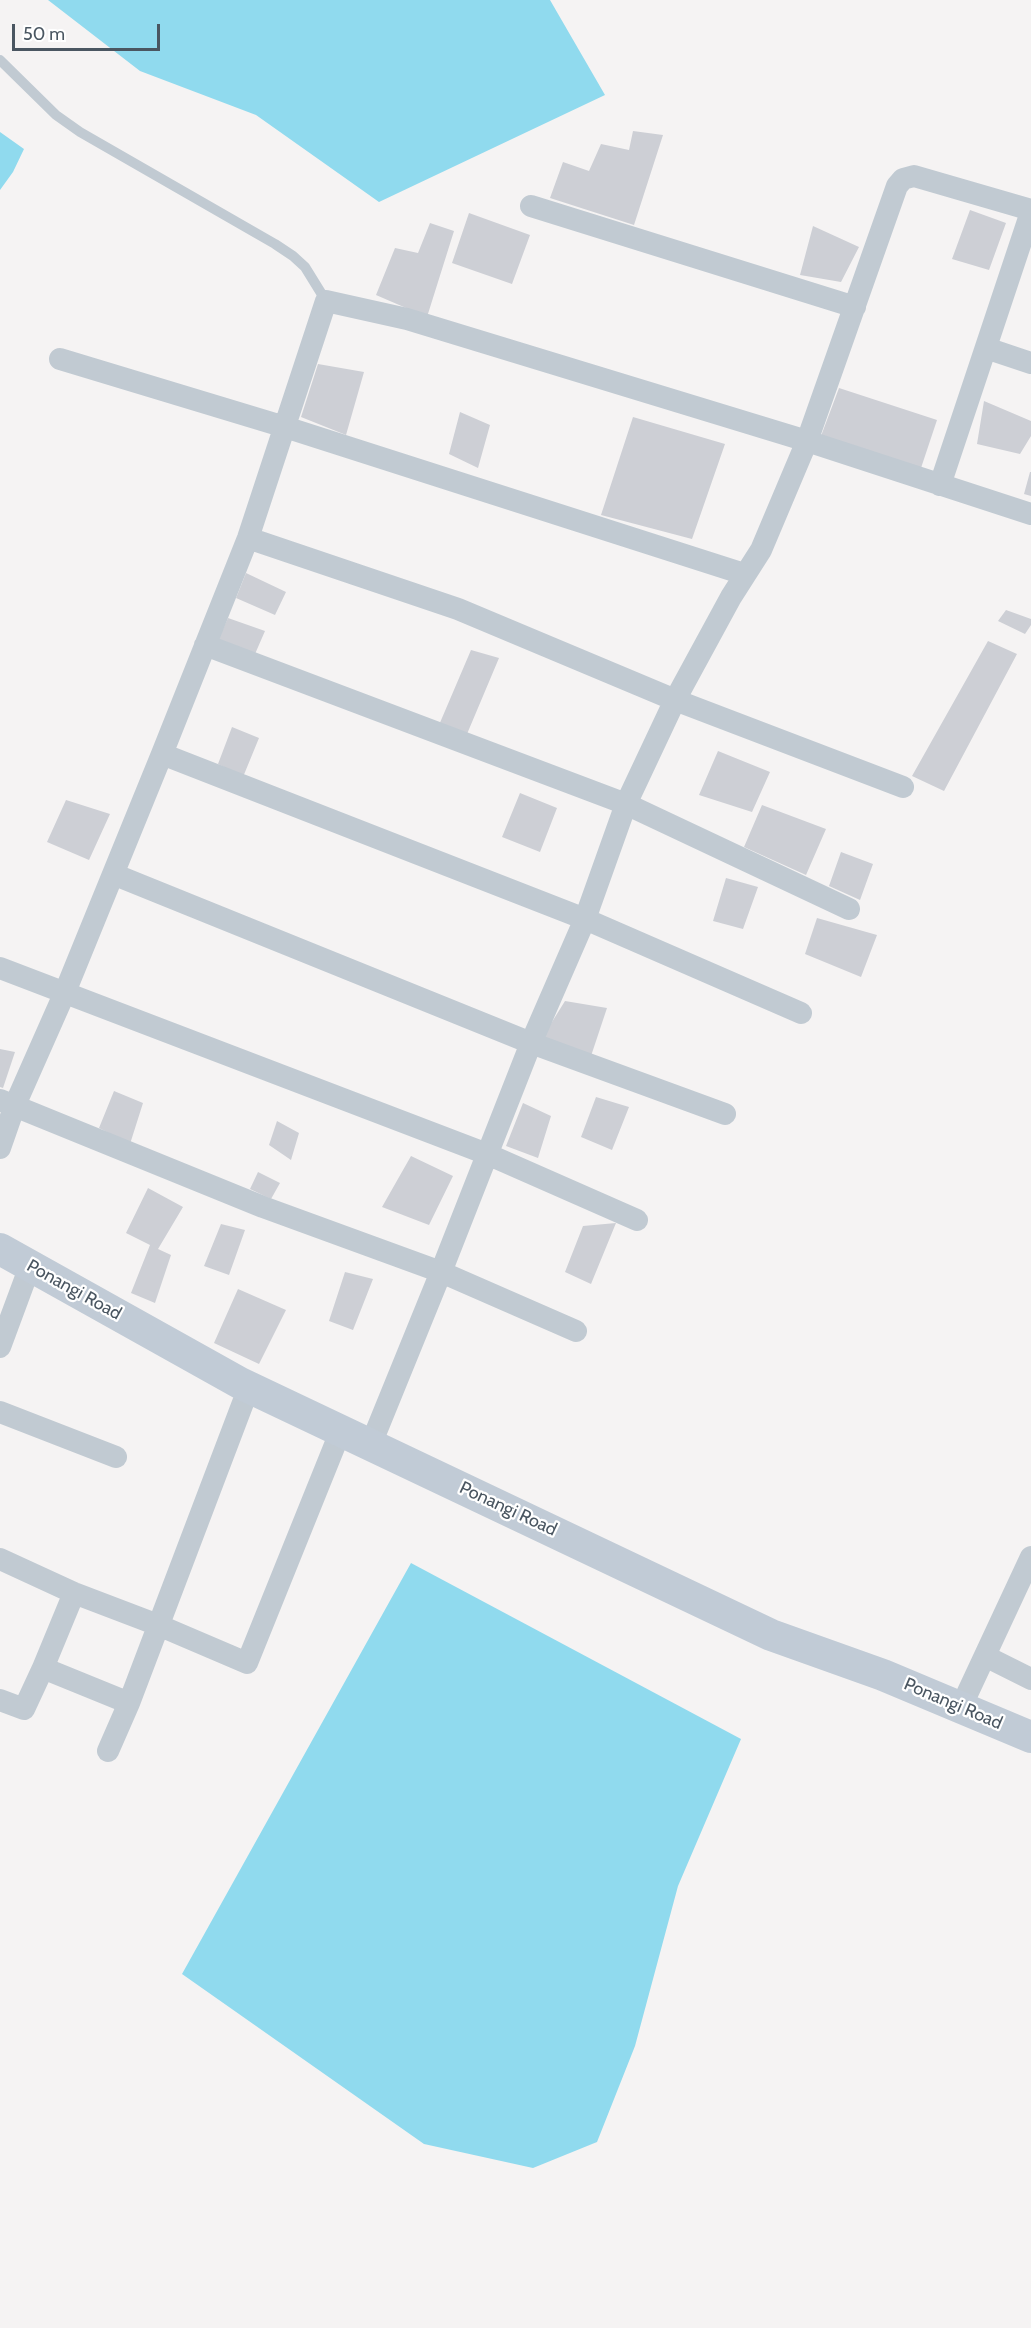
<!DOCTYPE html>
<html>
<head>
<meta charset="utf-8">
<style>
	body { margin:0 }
	#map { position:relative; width:1031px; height:2328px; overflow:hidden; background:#f5f3f3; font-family:Cabin,sans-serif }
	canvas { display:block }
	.scale { position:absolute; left:12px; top:24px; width:148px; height:27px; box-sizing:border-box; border:3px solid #4a5661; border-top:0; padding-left:8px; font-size:18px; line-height:21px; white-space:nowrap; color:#4a5661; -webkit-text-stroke:4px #fff; paint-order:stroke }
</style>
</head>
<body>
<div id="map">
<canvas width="1031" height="2328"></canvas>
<div class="scale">50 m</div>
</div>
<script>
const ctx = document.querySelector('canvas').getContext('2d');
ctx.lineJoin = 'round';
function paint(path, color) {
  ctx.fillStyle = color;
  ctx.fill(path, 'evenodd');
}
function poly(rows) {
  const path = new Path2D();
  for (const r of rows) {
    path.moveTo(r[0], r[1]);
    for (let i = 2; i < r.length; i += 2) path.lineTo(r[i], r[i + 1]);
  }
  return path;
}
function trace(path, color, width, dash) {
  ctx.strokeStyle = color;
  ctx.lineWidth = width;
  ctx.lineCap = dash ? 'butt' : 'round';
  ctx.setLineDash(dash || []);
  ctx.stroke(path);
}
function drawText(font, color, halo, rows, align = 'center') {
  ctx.font = font + ' Cabin,sans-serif';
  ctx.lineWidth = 4.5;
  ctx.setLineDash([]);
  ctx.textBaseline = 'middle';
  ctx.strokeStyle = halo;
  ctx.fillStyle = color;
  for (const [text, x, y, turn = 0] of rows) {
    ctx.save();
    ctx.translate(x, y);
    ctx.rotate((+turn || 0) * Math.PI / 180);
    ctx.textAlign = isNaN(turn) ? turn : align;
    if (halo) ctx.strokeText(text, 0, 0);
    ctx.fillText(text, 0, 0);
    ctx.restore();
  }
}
const water = poly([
	[48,0,550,0,605,95,379,202,256,115,140,71],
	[0,132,24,149,13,172,0,190],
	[411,1563,741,1739,678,1886,635,2046,597,2142,533,2168,424,2144,182,1974]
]);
const building = poly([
	[633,131,663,135,634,225,550,198,563,162,589,171,601,144,629,150],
	[970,210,1006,223,989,270,952,259],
	[469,213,530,235,512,284,452,263],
	[430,223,454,231,427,317,376,295,395,248,418,253],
	[813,226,859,247,841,282,800,275],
	[318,364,364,372,346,435,301,417],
	[839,388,937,420,921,468,821,436],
	[984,401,1031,421,1031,436,1020,454,977,444],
	[460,412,490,425,478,468,449,454],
	[633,417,725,444,692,539,601,515],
	[1030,472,1031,472,1031,496,1024,494],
	[246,573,286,592,275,615,236,598],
	[1006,610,1031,619,1031,625,1025,634,998,621],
	[228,618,265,631,255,654,218,640],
	[988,641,1017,654,944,791,912,776],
	[471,650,499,658,467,734,439,725],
	[232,727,259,738,243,777,218,764],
	[718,751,770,772,752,812,699,795],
	[520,793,557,808,540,852,502,837],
	[66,800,110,814,89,860,47,842],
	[762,805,826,829,806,875,744,847],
	[841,852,873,864,860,900,829,886],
	[726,878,758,887,743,929,713,921],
	[817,918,877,935,861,977,805,954],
	[565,1001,607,1008,591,1056,542,1038],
	[0,1049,15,1052,3,1088,0,1087],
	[114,1091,143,1103,130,1144,99,1128],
	[596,1097,629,1107,612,1150,581,1137],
	[523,1103,551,1116,538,1158,506,1146],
	[277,1121,299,1133,291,1160,269,1145],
	[411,1156,453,1176,429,1225,382,1207],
	[258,1172,280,1183,271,1199,250,1189],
	[148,1188,183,1207,158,1249,171,1255,155,1303,131,1293,150,1245,126,1233],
	[616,1223,591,1284,565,1272,583,1226],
	[221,1224,245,1230,229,1275,204,1266],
	[345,1272,373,1279,353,1330,329,1321],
	[238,1289,286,1310,259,1364,214,1343]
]);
const lane = poly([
	[0,60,56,115,80,132,275,244,293,256,305,267,326,301]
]);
const street = poly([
	[531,206,855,307],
	[986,348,1031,363],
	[60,359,285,427,744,574],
	[940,485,1031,212],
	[248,538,458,609,675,700,903,787],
	[205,645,626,804,849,909],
	[162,754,585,919,801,1013],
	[113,874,531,1043,725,1114],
	[0,968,487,1154,637,1220],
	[0,1100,263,1207,441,1272,576,1331],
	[0,1148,15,1105,65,992,162,754,248,538,326,301,407,319,807,441,1031,514],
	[0,1347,30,1266],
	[0,1412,116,1457],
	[371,1444,441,1272,531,1043,585,919,626,804,675,700,731,597,761,550,807,441,897,186,903,179,914,176,1031,210],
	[0,1559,74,1593,158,1625,247,1663,341,1430],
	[74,1593,43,1668,129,1703],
	[985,1656,1031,1679],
	[0,1700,24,1709,43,1668],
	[961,1707,1031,1557],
	[108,1751,129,1703,249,1387]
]);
const secondary = poly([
	[0,1249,240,1383,771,1635,883,1675,1031,1737]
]);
const streetNames = [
	["Ponangi Road",74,1290,29],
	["Ponangi Road",508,1509,25],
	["Ponangi Road",953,1704,23]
];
paint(water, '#90daee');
paint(building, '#cdcfd5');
trace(lane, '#c1cad2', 10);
trace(street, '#c1cad2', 22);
trace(secondary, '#c1cbd6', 32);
drawText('18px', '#4a5661', '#fff', streetNames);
</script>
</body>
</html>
